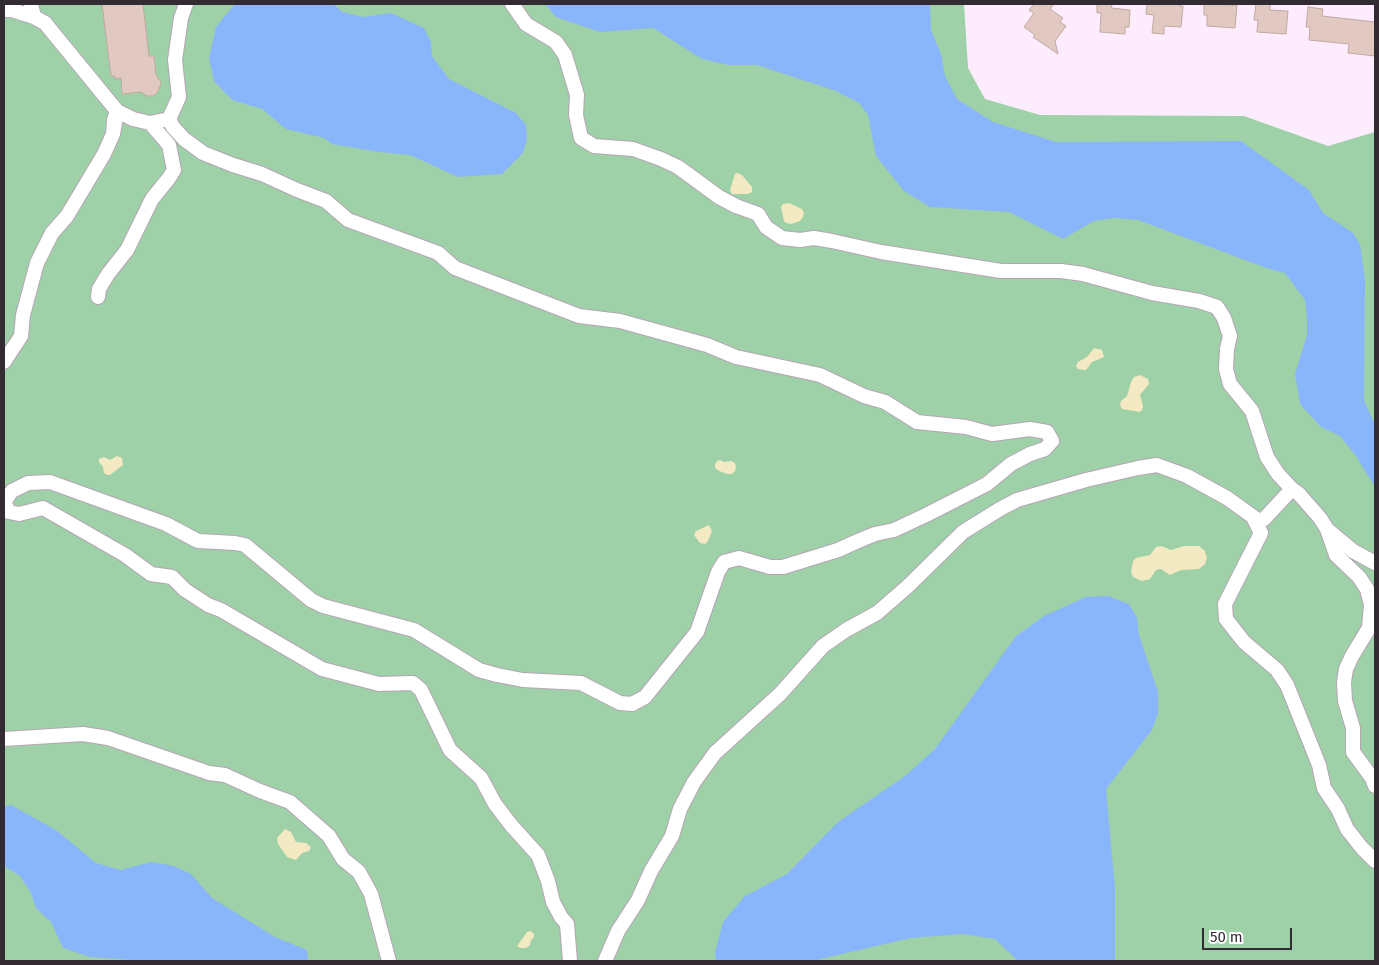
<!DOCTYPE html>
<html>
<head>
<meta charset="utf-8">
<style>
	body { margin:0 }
	#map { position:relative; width:1379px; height:965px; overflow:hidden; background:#fdecfe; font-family:"Fira Sans",sans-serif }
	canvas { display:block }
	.frame { position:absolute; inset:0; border:5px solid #322c32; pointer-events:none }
	.scale { position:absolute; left:1202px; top:928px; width:90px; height:22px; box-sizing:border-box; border:2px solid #322c32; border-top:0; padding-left:6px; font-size:15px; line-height:18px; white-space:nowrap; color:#322c32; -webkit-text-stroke:4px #fff; paint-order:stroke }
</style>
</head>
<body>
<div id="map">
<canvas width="1379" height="965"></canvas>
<div class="frame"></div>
<div class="scale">50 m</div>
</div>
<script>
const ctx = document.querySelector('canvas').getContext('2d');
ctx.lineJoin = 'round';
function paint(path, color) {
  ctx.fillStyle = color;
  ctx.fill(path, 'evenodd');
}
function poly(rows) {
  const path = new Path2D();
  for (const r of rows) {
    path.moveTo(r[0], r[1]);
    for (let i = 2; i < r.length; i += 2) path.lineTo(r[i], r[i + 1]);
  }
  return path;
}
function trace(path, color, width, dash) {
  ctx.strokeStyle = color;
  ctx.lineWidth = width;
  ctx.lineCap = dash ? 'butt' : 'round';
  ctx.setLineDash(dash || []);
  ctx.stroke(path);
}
const green = poly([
	[4,4,964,4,968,68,985,99,1040,115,1244,116,1328,146,1375,132,1375,961,4,961]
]);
const sand = poly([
	[738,173,742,175,752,187,752,192,748,194,732,194,730,190,735,174],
	[789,203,802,209,804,213,803,217,800,221,791,224,786,223,784,221,781,207,783,204],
	[1094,348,1102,350,1104,357,1092,362,1086,370,1078,369,1076,366,1078,362,1087,357],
	[1140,375,1148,379,1149,384,1140,395,1143,406,1142,410,1140,412,1122,409,1120,405,1121,401,1127,396,1131,382,1134,377],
	[117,456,122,458,123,465,110,475,107,475,104,473,103,467,99,462,99,459,104,457,110,460],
	[720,460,724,462,731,461,735,463,736,467,735,471,732,474,728,474,719,471,715,468,715,464,717,461],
	[709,525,712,531,708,541,705,544,700,543,694,535,696,531],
	[1161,546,1171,550,1184,546,1199,546,1205,551,1207,558,1205,564,1199,569,1181,570,1170,575,1161,569,1156,570,1150,579,1142,581,1133,577,1131,572,1133,561,1136,558,1150,555,1156,547],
	[285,829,291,832,296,842,306,843,311,847,309,851,302,853,296,860,287,857,278,844,277,838],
	[531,931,534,934,534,937,531,940,530,945,526,948,520,948,517,946,527,932]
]);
const water = poly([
	[235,4,334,4,342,12,363,17,391,13,424,28,431,42,432,56,449,79,516,113,526,125,527,139,523,153,502,174,458,177,410,155,379,152,332,144,324,138,286,129,262,109,232,100,214,81,209,58,216,27],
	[545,4,930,4,931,30,941,54,945,76,957,99,993,122,1056,142,1241,141,1309,190,1323,213,1353,233,1360,244,1365,280,1364,400,1375,425,1375,487,1356,456,1340,436,1321,427,1300,404,1295,374,1307,335,1307,318,1305,300,1285,273,1269,269,1138,220,1114,218,1094,221,1063,239,1009,212,930,207,904,191,876,156,868,115,859,103,836,91,757,65,728,65,702,59,653,28,600,32,556,17],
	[1108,596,1129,604,1137,618,1139,635,1158,692,1158,713,1152,730,1106,789,1115,889,1115,961,1018,961,995,939,963,934,911,938,812,961,716,961,715,953,723,922,745,896,787,874,838,822,905,776,935,749,1016,636,1044,616,1086,597],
	[11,805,56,830,96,863,121,870,151,862,174,866,191,874,212,898,275,937,307,950,308,961,144,961,90,957,63,948,51,922,36,908,31,893,20,876,4,866,4,807]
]);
const building = poly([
	[102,4,143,4,149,56,154,56,156,75,161,82,159,90,154,96,147,96,141,92,122,94,121,78,115,79,115,76,111,76,102,4],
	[1034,4,1054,4,1050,9,1063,18,1060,22,1066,26,1055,41,1058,54,1033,37,1035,35,1024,27,1034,13,1029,10,1034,4],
	[1097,4,1112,4,1111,8,1130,10,1129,27,1125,27,1125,34,1100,32,1101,13,1097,13,1097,4],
	[1147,4,1179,4,1179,6,1183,6,1181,27,1164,26,1164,34,1152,33,1154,15,1146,14,1147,4],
	[1204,4,1237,5,1235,28,1207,26,1207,15,1204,15,1204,4],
	[1256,4,1270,4,1270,10,1288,11,1286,34,1257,32,1258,20,1254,20,1256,4],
	[1308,7,1323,9,1322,16,1375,22,1375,56,1348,53,1349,44,1309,40,1310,27,1306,27,1308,7]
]);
const minor = poly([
	[31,4,34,17,45,23,117,111,133,119,150,123,169,119,179,97,175,60,181,18,186,4],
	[512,4,526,24,556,42,565,55,577,95,576,115,581,138,594,146,633,149,661,159,678,167,719,197,736,206,758,214,766,227,782,238,800,240,814,238,832,241,881,252,1001,271,1061,271,1083,274,1152,293,1199,301,1217,307,1224,318,1230,336,1227,349,1226,369,1230,384,1252,411,1267,457,1278,474,1292,489],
	[4,10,12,10,34,17],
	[169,119,173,127,184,139,203,153,233,165,262,174,297,190,326,201,348,220,438,253,455,268,579,316,620,321,707,345,736,357,820,375,864,396,885,402,917,422,966,427,992,434,1030,429,1047,432,1052,441,1045,449,1030,454,1011,464,987,484,926,515,894,530,875,534,858,541,838,550,783,567,770,567,739,558,724,562,718,572,697,632,645,697,632,704,620,703,581,683,523,680,497,675,479,670,414,630,323,606,311,600,245,545,235,543,198,541,166,524,50,482,28,483,12,491,4,502,9,512,19,514,43,508,125,555,151,574,172,577,185,590,208,605,221,610,322,669,379,684,413,683,421,690,450,750,481,778,495,804,511,825,538,855,548,881,553,902,561,917,567,924,570,961],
	[98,297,99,289,108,274,127,250,152,199,169,178,174,170,169,145,150,123],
	[4,362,21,336,23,315,37,263,52,233,67,216,104,154,113,134,117,111,114,120,113,134],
	[1253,517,1261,533,1225,604,1226,619,1244,642,1277,670,1287,685,1319,765,1324,788,1338,809,1347,829,1362,848,1375,861],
	[1329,531,1353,551,1375,563],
	[4,739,83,734,108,738,209,773,225,775,260,791,290,802,329,836,343,859,359,872,371,894,389,961],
	[605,961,618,931,638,900,651,871,672,836,680,809,694,782,715,753,780,694,823,646,846,630,877,613,907,587,963,532,1000,509,1017,500,1086,480,1138,468,1157,465,1187,476,1227,498,1259,521,1264,519,1292,489,1299,494,1320,518,1327,529,1336,555,1359,577,1367,589,1371,605,1369,628,1352,656,1346,669,1344,682,1345,701,1353,728,1353,752,1372,778,1375,786]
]);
paint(green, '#9ed1a7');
paint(sand, '#f3e9c3');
paint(water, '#89b6fb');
paint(building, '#e1c8c1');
trace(building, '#c1a9a2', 1);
trace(minor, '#b5a5b5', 16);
trace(minor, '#fff', 14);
</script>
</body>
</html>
